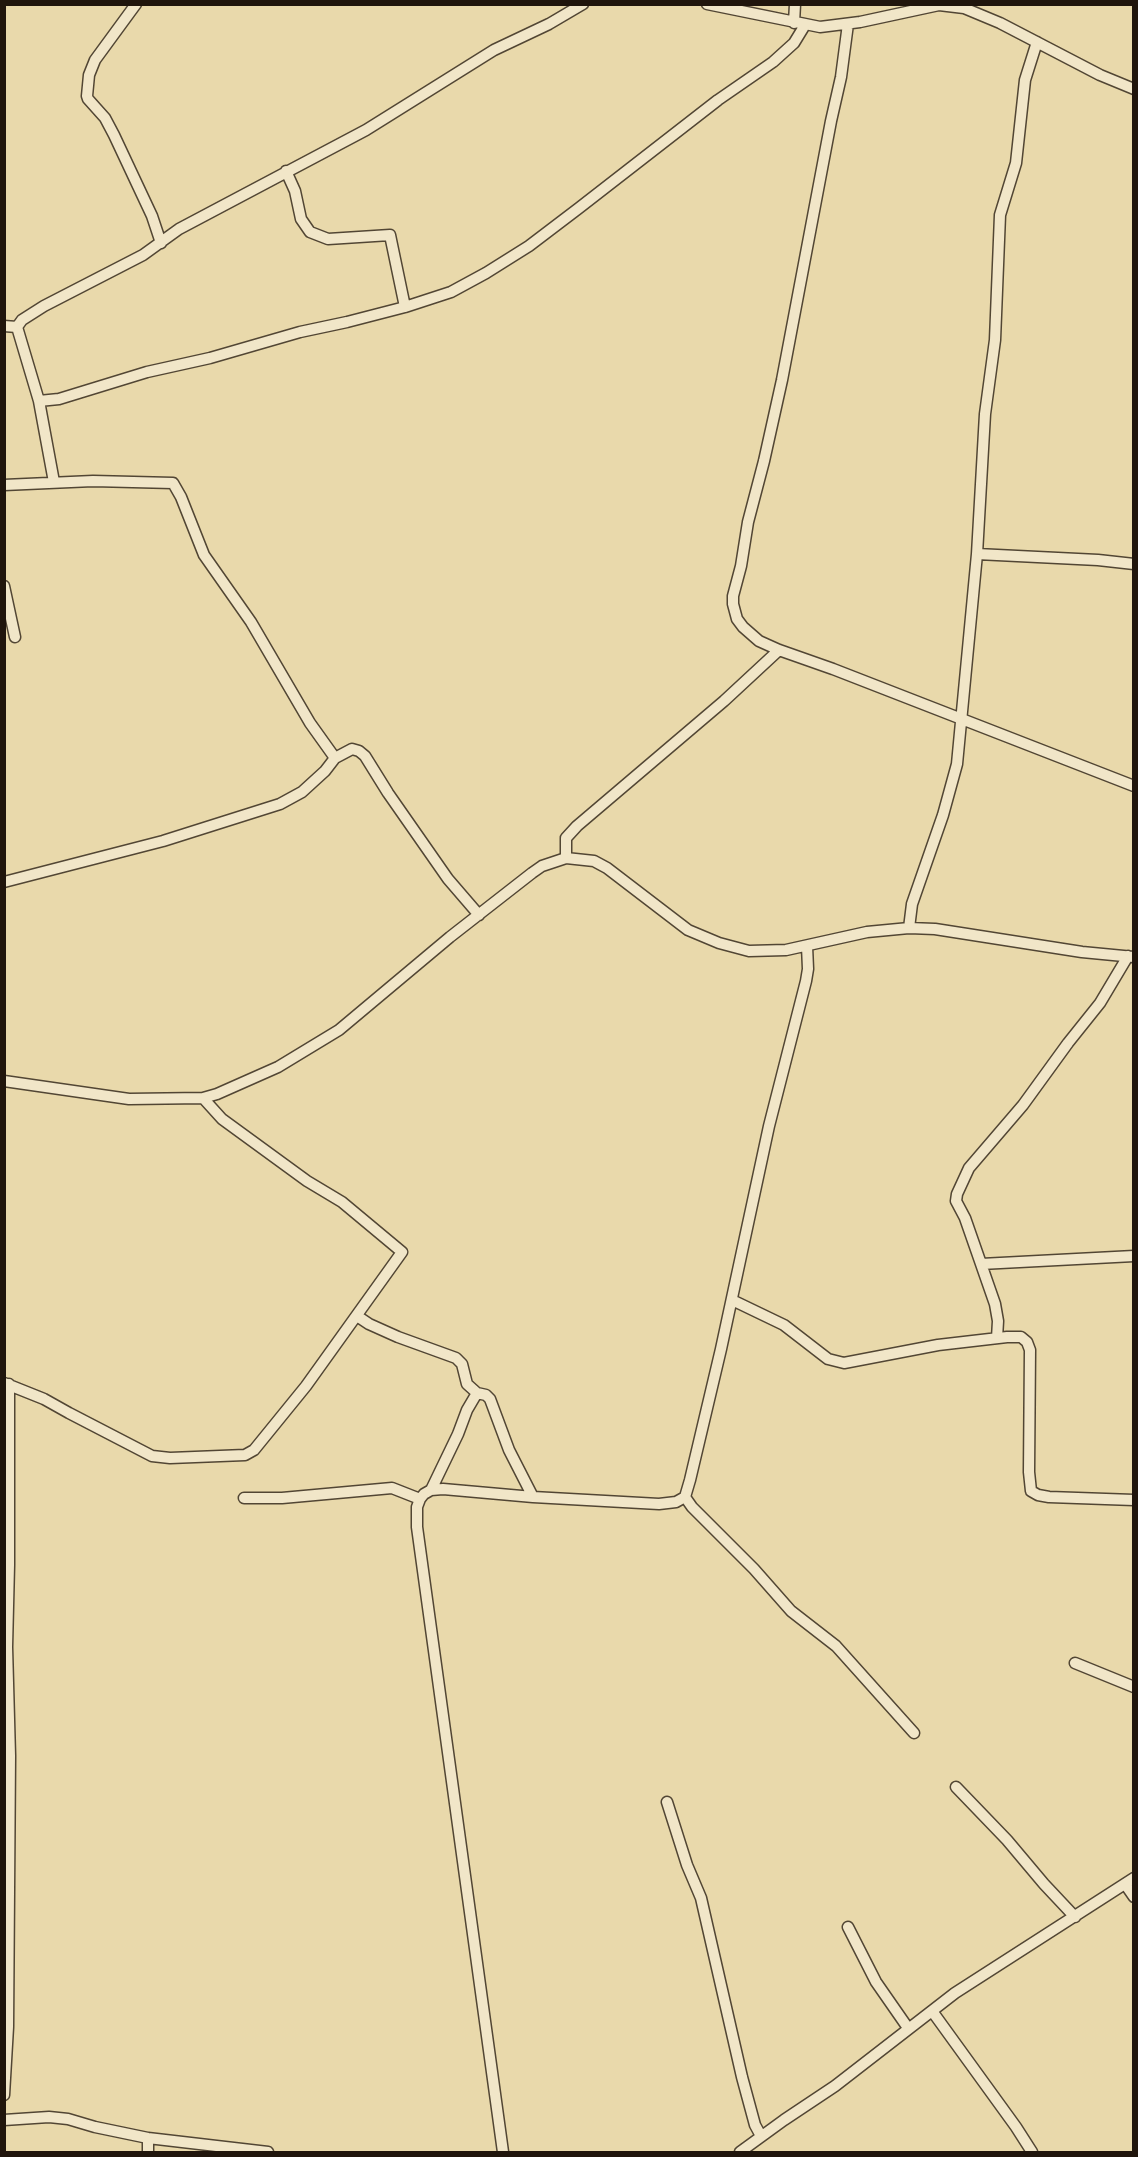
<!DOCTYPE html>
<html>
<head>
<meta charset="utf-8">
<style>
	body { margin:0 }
	#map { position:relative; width:1138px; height:2157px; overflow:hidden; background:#e9d9ab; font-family:"Old Standard TT",serif }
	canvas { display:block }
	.frame { position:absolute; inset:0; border:6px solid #20150c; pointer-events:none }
</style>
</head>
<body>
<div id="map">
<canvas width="1138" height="2157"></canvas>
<div class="frame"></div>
</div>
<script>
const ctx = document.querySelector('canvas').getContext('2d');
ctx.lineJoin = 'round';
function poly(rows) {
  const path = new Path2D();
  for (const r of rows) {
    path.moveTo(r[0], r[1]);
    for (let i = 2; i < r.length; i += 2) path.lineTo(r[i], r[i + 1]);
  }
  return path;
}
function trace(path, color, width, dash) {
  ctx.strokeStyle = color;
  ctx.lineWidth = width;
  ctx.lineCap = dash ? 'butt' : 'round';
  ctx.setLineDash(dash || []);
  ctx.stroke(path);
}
const minor = poly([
	[136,4,95,60,89,75,87,96,88,99,105,118,114,135,152,216,161,243],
	[707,4,820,27,860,22,939,5,964,8,1000,23,1100,75,1134,89],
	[794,23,795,4],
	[848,24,841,77,831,121,782,380,764,461,748,522,741,566,733,596,733,604,737,619,743,627,759,641,779,650,833,669,1134,786],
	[286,171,295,191,301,219,310,232,328,239,390,235,405,307],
	[4,326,17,327],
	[17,327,22,320,44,306,143,255,179,229,366,130,494,50,549,24,583,4],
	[17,327,39,401,54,482],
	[39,401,59,399,147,372,210,358,300,332,347,322,405,307,451,292,486,273,529,246,579,208,718,100,773,62,794,43,805,25],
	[4,485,93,481,173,483,181,497,204,555,251,622,310,723,335,758,352,749,359,751,365,756,388,793,448,879,479,915],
	[977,554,1098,560,1134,564],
	[4,586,15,637],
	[566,858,566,838,577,826,724,701,779,650],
	[4,882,163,841,280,804,302,792,325,771,335,758],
	[909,928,912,904,943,815,957,764,977,554,985,414,995,340,1000,215,1016,163,1025,80,1037,42],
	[4,1081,129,1099,203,1098,217,1094,278,1067,339,1030,450,937,532,873,542,866,566,858,594,861,607,868,688,930,719,943,749,951,786,950,867,932,909,928,935,929,1082,952,1134,957],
	[981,1264,1134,1256],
	[732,1300,784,1325,828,1359,844,1363,938,1345,1007,1337,1021,1337,1027,1342,1030,1350,1029,1472,1031,1491,1038,1495,1049,1497,1134,1500],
	[357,1316,369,1324,398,1337,456,1358,462,1364,467,1384,477,1393,467,1410,458,1434,431,1490],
	[997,1338,998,1321,995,1304,965,1218,956,1201,957,1194,969,1168,1023,1105,1068,1043,1100,1003,1128,956],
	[4,1383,44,1399,69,1413,152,1456,170,1458,245,1455,254,1450,306,1386,402,1252,342,1202,307,1181,222,1119,203,1098],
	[477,1393,486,1395,490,1399,509,1450,533,1497],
	[685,1497,692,1507,754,1569,791,1611,836,1646,914,1733],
	[244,1498,282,1498,392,1488,420,1499],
	[1075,1663,1134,1687],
	[956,1787,1007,1840,1044,1884,1075,1917],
	[667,1802,687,1865,701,1898,742,2077,755,2125,761,2136],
	[1125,1884,1134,1897],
	[848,1927,876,1982,908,2028],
	[932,2011,1016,2127,1032,2152],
	[4,2095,8,2027,10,1756,7,1647,9,1565,9,1384],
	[4,2120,49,2117,68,2119,95,2127,148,2138,268,2152],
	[148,2138,148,2152],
	[503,2152,417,1527,417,1507,420,1499,424,1494,431,1490,443,1489,533,1497,659,1504,676,1502,685,1497,690,1480,721,1349,769,1126,806,981,808,969,807,946],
	[740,2152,784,2120,835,2086,955,1993,1134,1878]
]);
trace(minor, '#524634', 13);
trace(minor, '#f1e6c8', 10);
</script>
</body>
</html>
